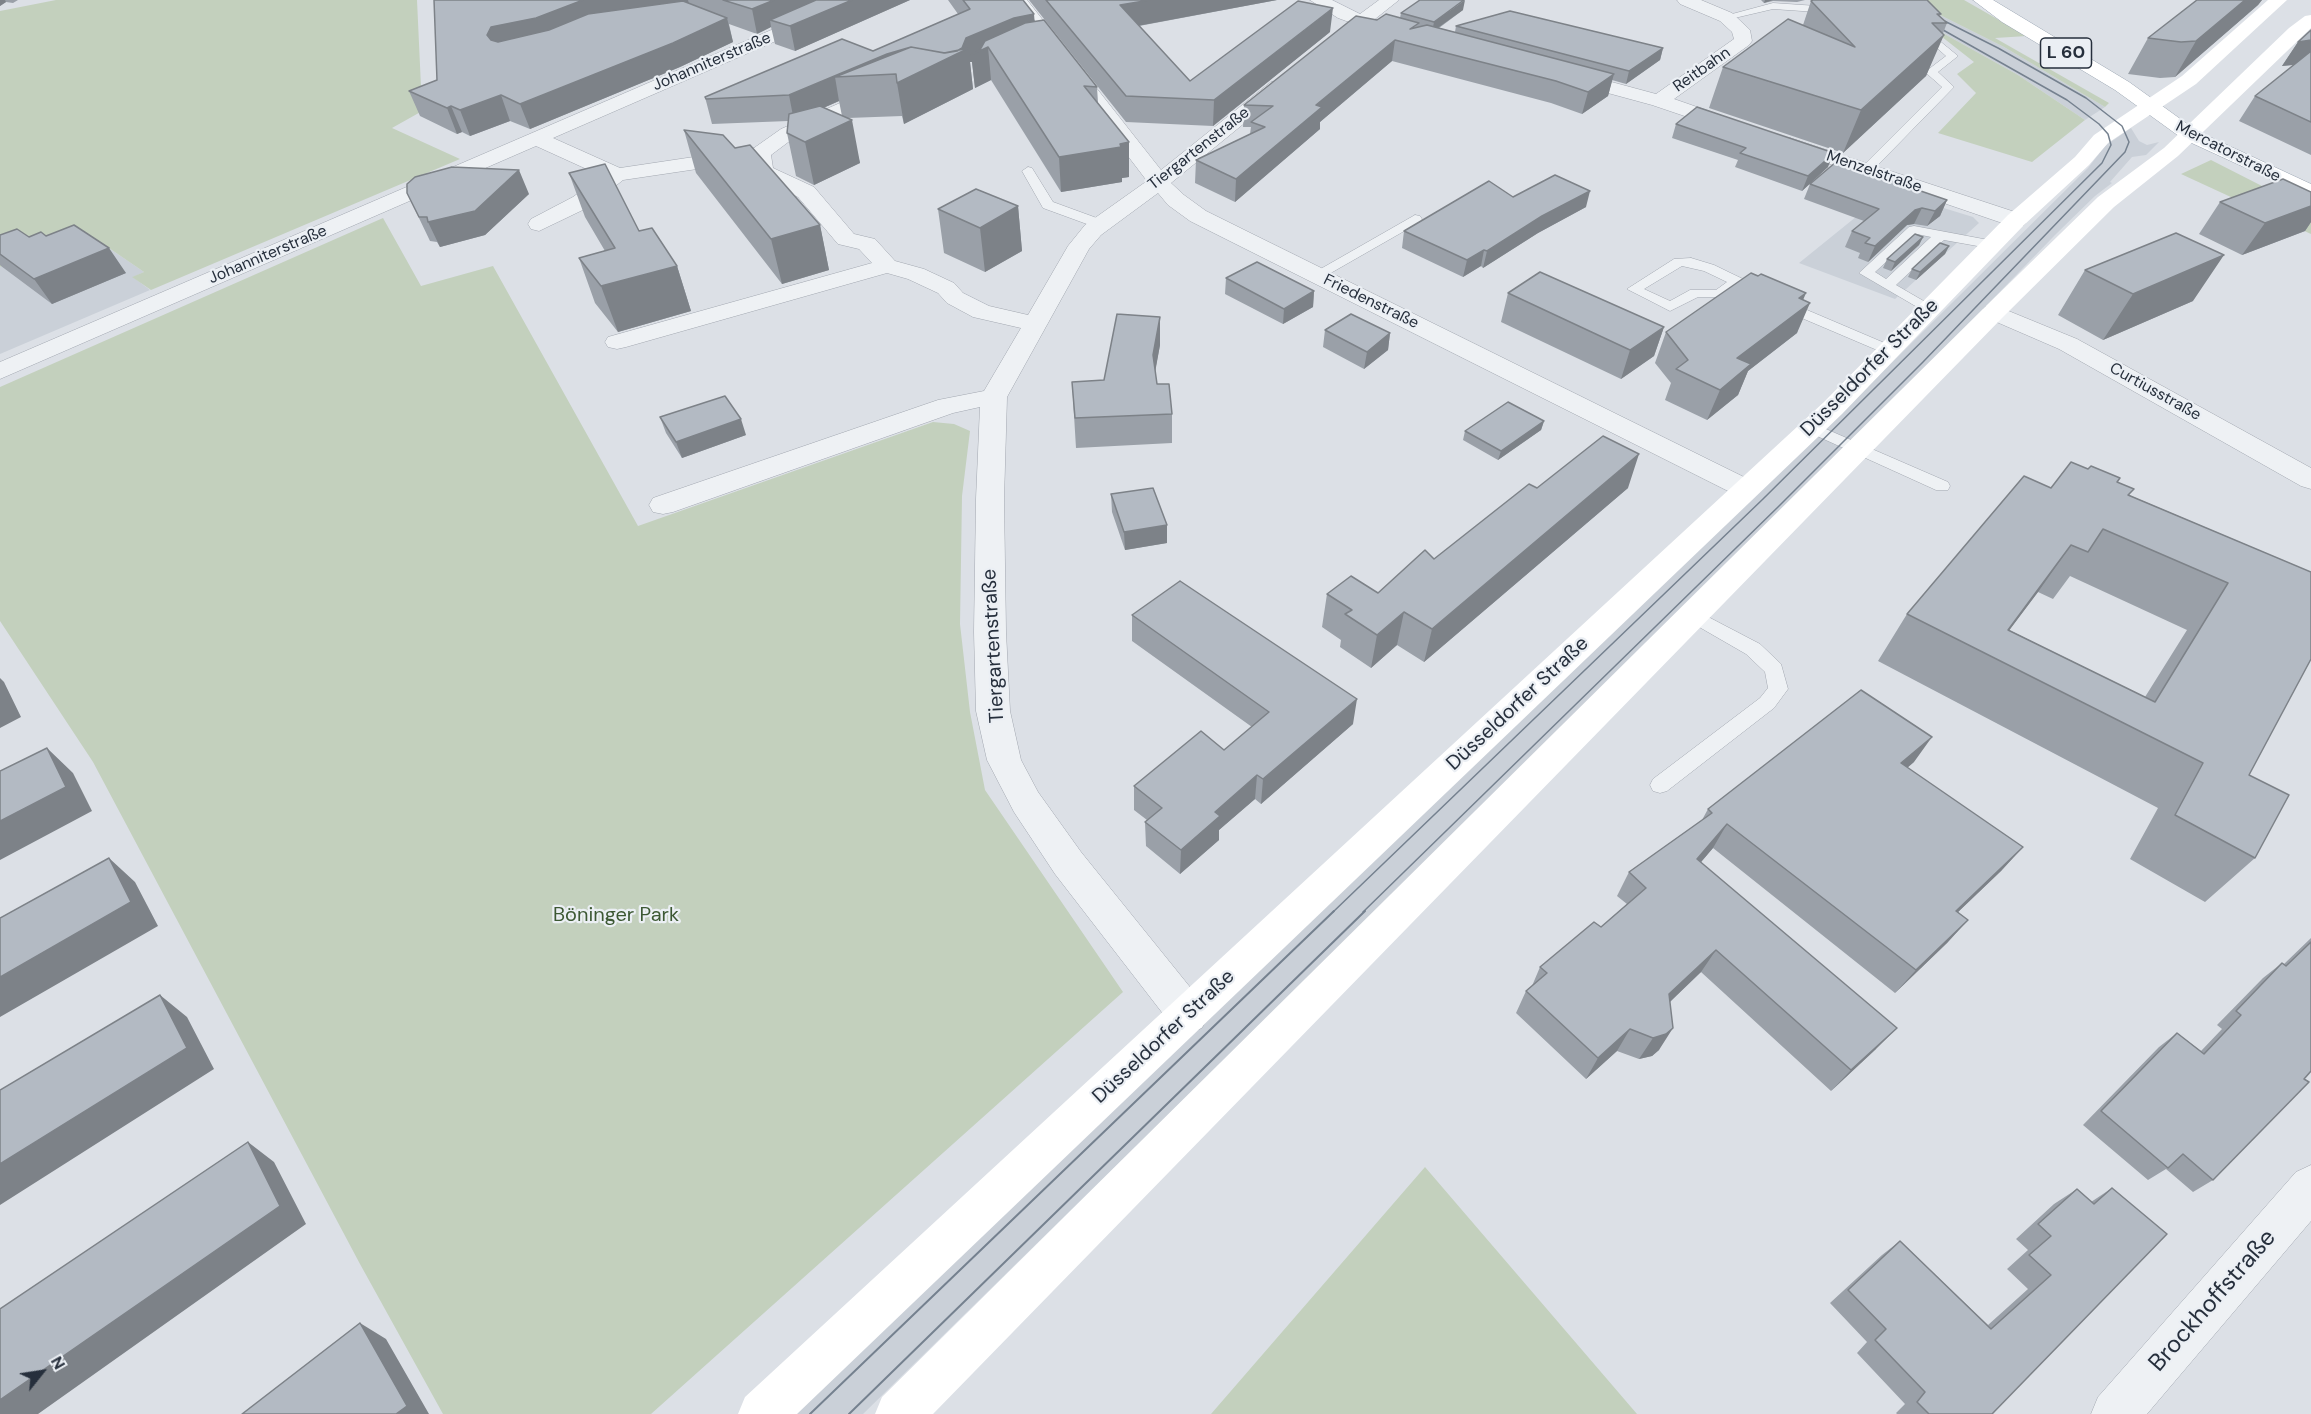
<!DOCTYPE html>
<html>
<head>
<meta charset="utf-8">
<style>
	body { margin:0 }
	#map { position:relative; width:2311px; height:1414px; overflow:hidden; background:#dce0e6; font-family:"DM Sans",sans-serif }
	canvas { display:block }
	.north { position:absolute; left:12px; top:1342px; width:60px; height:60px; -webkit-text-stroke:4px #ebeff4; paint-order:stroke; rotate:60deg; font-size:16px; font-weight:700; line-height:24px; text-align:center; color:#262f3c }
	.north::after { content:''; display:block; margin:auto; width:21px; height:27px; background:#262f3c; clip-path:polygon(50% 0,100% 100%,50% 72%,0 100%) }
</style>
</head>
<body>
<div id="map">
<canvas width="2311" height="1414"></canvas>
<div class="north">N</div>
</div>
<script>
const ctx = document.querySelector('canvas').getContext('2d');
ctx.lineJoin = 'round';
function paint(path, color) {
  ctx.fillStyle = color;
  ctx.fill(path, 'evenodd');
}
function poly(rows) {
  const path = new Path2D();
  for (const r of rows) {
    path.moveTo(r[0], r[1]);
    for (let i = 2; i < r.length; i += 2) path.lineTo(r[i], r[i + 1]);
  }
  return path;
}
function trace(path, color, width, dash) {
  ctx.strokeStyle = color;
  ctx.lineWidth = width;
  ctx.lineCap = dash ? 'butt' : 'round';
  ctx.setLineDash(dash || []);
  ctx.stroke(path);
}
function drawText(font, color, halo, rows, align = 'center') {
  ctx.font = font + ' "DM Sans",sans-serif';
  ctx.lineWidth = 4.5;
  ctx.setLineDash([]);
  ctx.textBaseline = 'middle';
  ctx.strokeStyle = halo;
  ctx.fillStyle = color;
  for (const [text, x, y, turn = 0] of rows) {
    ctx.save();
    ctx.translate(x, y);
    ctx.rotate((+turn || 0) * Math.PI / 180);
    ctx.textAlign = isNaN(turn) ? turn : align;
    if (halo) ctx.strokeText(text, 0, 0);
    ctx.fillText(text, 0, 0);
    ctx.restore();
  }
}
const built = poly([
	[1910,0,2004,47,2105,107,2085,120,2018,75,1923,22],
	[2131,128,2139,141,2147,145,2159,142,2146,155,2132,157,2110,182,2112,183,2095,196,2055,235,1859,437,863,1414,788,1414,1825,429,2088,168,2105,146],
	[1888,191,1973,217,1979,223,1895,299,1799,263],
	[87,233,144,272,133,277,150,290,0,354,0,267]
]);
const green = poly([
	[56,0,417,0,421,87,481,78,392,128,460,159,151,290,132,277,144,272,87,233,0,267,0,11],
	[1910,0,1964,0,2027,36,1995,38,2109,103,2105,107,2004,47],
	[1923,22,2018,75,2085,120,2032,162,1938,133,1976,93,1957,74,1974,62],
	[2211,160,2311,211,2311,234,2181,174],
	[383,218,421,286,493,266,638,526,933,422,954,424,970,431,962,496,960,624,970,712,985,790,1123,992,651,1414,443,1414,360,1264,93,762,0,621,0,387],
	[1425,1167,1637,1414,1211,1414]
]);
const service = poly([
	[1832,2,1837,5,1836,7,1817,12,1773,9,1726,20,1721,17,1773,3,1817,6,1832,2],
	[1924,28,1958,56,1938,72,1954,87,1871,172,1863,172,1861,169,1863,166,1942,87,1925,72,1946,56,1920,33,1920,29,1924,28],
	[1028,167,1032,168,1053,202,1105,221,1107,224,1105,227,1095,227,1043,208,1022,171,1028,167],
	[1415,215,1420,216,1422,219,1420,222,1322,278,1317,279,1310,275,1415,215],
	[1914,226,1994,241,2001,245,1994,249,1944,240,1896,285,1934,307,1936,310,1929,314,1859,273,1909,227,1914,226],
	[1917,234,1931,237,1886,279,1875,272,1917,234],
	[1691,258,1714,265,1807,310,1894,347,1896,350,1894,353,1884,353,1797,316,1738,287,1724,297,1698,297,1670,311,1627,289,1674,259,1691,258],
	[1682,266,1704,271,1727,282,1716,290,1690,290,1670,301,1644,289,1682,266],
	[1812,423,1948,482,1950,486,1948,490,1936,490,1806,431,1804,428,1806,425,1812,423],
	[1693,609,1760,644,1781,664,1788,689,1774,708,1667,791,1660,793,1653,791,1650,785,1653,779,1760,698,1768,688,1765,672,1746,654,1687,620,1684,615,1687,610,1693,609]
]);
const minor = poly([
	[841,0,864,0,861,4,553,138,620,168,754,148,781,129,874,88,888,88,891,92,888,96,795,137,771,155,773,168,814,187,854,234,875,239,895,261,924,269,954,283,963,293,989,306,1028,315,1068,246,1085,225,1147,181,1009,0,1027,0,1161,170,1271,82,1285,82,1288,86,1285,90,1171,183,1184,195,1206,211,1756,483,1760,489,1756,495,1746,498,1736,495,1190,221,1168,205,1158,193,1101,235,1089,249,1007,397,1004,499,1006,632,1010,711,1021,760,1038,792,1081,852,1202,1002,1208,1015,1202,1028,1188,1033,1174,1028,1055,874,1014,812,987,760,976,711,974,632,976,499,980,407,953,413,673,512,663,514,653,512,649,505,653,498,938,400,984,391,1021,328,973,317,947,303,938,293,908,279,887,273,626,347,617,349,608,347,605,342,608,337,872,263,859,249,838,244,798,197,756,175,751,161,623,180,589,207,539,231,531,229,528,224,531,219,573,197,602,176,536,146,0,379,0,362,841,0],
	[1310,0,1332,0,1360,14,1379,0,1399,0,1375,19,1384,22,1387,26,1384,30,1378,31,1364,27,1336,48,1330,49,1324,48,1321,44,1349,22,1338,18,1310,0],
	[1677,0,1701,0,1732,13,1750,30,1752,41,1749,45,1674,99,1740,122,1743,126,1740,130,1726,130,1652,105,1560,80,1558,76,1560,72,1567,70,1656,94,1734,39,1732,32,1720,21,1680,4,1677,0],
	[1790,138,2024,215,2027,220,2024,225,2016,227,2008,225,1783,148,1780,144,1783,140,1790,138],
	[1994,305,2077,339,2311,468,2311,489,2301,486,2059,349,1985,317,1982,312,1985,307,1994,305],
	[2311,1165,2311,1221,2147,1414,2091,1414,2098,1397,2296,1172,2311,1165]
]);
const secondary = poly([
	[2268,0,2287,0,2196,84,2108,143,2089,165,2024,225,1842,414,797,1414,738,1414,745,1397,1824,402,2008,215,2075,157,2094,135,2182,76,2268,0],
	[2311,15,2311,28,2178,156,2114,207,2003,317,933,1414,875,1414,882,1397,1985,307,2098,197,2164,148,2289,28,2305,16,2311,15]
]);
const primary = poly([
	[1973,0,1993,0,2129,82,2197,131,2311,184,2311,198,2183,139,2115,90,2002,22,1973,0]
]);
const tramFar1 = poly([
	[1333,912,1763,499,2102,163,2111,145,2108,134,2099,124,2067,100,1929,22],
	[1363,912,1778,507,1923,362,2125,152,2129,142,2122,126,2086,98,1998,48,1903,0]
]);
const tram = poly([
	[810,1414,1334,911],
	[849,1414,1365,911]
]);
const wall = poly([
	[0,0,18,0,13,3,6,2,0,6],
	[434,0,910,0,795,51,775,44,771,27,757,34,729,24,733,42,680,67,530,129,510,121,470,136,462,132,457,134,420,116,409,91,437,80],
	[948,0,1023,0,1035,21,1097,87,1098,103,1129,142,1129,177,1122,178,1122,182,1061,192,991,80,975,88,972,62,970,62,973,89,904,124,902,116,848,118,860,163,814,185,796,176,787,133,788,121,712,124,705,97,873,51,958,14],
	[839,101,842,116,823,108],
	[1029,0,1277,0,1139,26,1190,81,1330,32,1213,126,1126,122],
	[1761,0,1805,0,1797,2,1773,1,1764,3],
	[2197,0,2262,0,2258,5,2175,77,2160,78,2128,74,2148,38],
	[1811,1,1941,14,1940,16,1947,23,1926,76,1843,153,1709,108,1723,67,1803,25],
	[1463,10,1439,28,1455,32,1456,26,1663,48,1660,60,1626,84,1612,80,1608,96,1582,114,1551,103,1392,61,1320,122,1320,129,1235,202,1195,183,1196,160,1250,134,1251,127,1243,127,1244,105,1377,20,1400,18,1401,13],
	[2311,30,2311,155,2239,121,2255,96,2294,65,2282,66,2298,42],
	[1676,124,1828,167,1802,191,1735,167,1738,160,1672,138],
	[684,130,735,148,820,225,829,270,782,284,696,173],
	[569,173,639,231,677,266,691,311,618,332,595,303,579,258,605,251,585,217],
	[1810,184,1947,200,1940,216,1927,226,1914,224,1907,225,1868,262,1858,258,1860,253,1845,247,1852,231,1864,221,1804,199],
	[2311,192,2311,222,2305,231,2242,255,2199,234,2220,202],
	[407,193,529,194,485,235,440,247,437,242,430,241],
	[1513,197,1586,207,1538,233,1483,268,1481,266,1463,277,1402,248,1404,231],
	[1018,206,1022,251,985,272,944,253,938,209],
	[0,235,29,237,46,236,126,273,52,304,1,266,0,265],
	[1923,237,1919,245,1891,271,1883,268,1887,259],
	[1949,246,1945,254,1916,280,1908,277,1912,269],
	[2085,270,2193,301,2103,340,2058,315],
	[1226,278,1314,291,1313,307,1283,324,1225,294],
	[1508,293,1664,327,1654,356,1621,379,1501,322],
	[1803,300,1797,333,1748,371,1738,395,1707,420,1665,400,1671,383,1655,363,1666,332],
	[1160,317,1160,345,1155,371,1157,384,1172,414,1172,443,1076,448,1072,382,1104,380],
	[1325,330,1390,333,1388,350,1364,369,1323,347],
	[660,417,746,435,682,458,666,433],
	[1544,421,1541,430,1498,460,1463,440,1465,431],
	[2117,482,2134,489,2129,495,2311,572,2249,775,2255,858,2205,902,2130,859,2158,808,1878,661,1907,614,2051,488],
	[2070,576,2187,630,2145,697,2009,630,2038,592,2053,599],
	[1537,488,1628,488,1424,662,1397,645,1371,668,1340,647,1341,640,1322,627,1327,594,1378,593,1434,559],
	[1111,494,1167,543,1125,550,1112,512],
	[1132,615,1353,724,1261,804,1255,799,1219,830,1219,840,1180,874,1146,846,1145,822,1147,820,1134,810,1134,786,1224,750,1252,727,1132,641],
	[1914,762,1907,768,2023,847,2001,871,1958,912,1968,920,1947,943,1895,993,1713,848,1701,862,1876,1049,1831,1091,1701,972,1670,1002,1659,1050,1652,1056,1639,1059,1617,1051,1586,1079,1516,1013,1526,991,1532,986,1540,967,1601,927,1627,904,1617,896,1629,872,1702,820,1708,809],
	[2311,938,2311,1071,2213,1180,2193,1192,2166,1169,2148,1180,2083,1125,2159,1047,2177,1033,2201,1051,2222,1029,2217,1025,2263,978,2282,963,2284,964],
	[2112,1188,1992,1414,1897,1414,1896,1413,1905,1404,1857,1353,1867,1342,1830,1303,1882,1255,1900,1241,1988,1325,2028,1289,2007,1269,2028,1250,2016,1239,2054,1204,2077,1189,2091,1202]
]);
const shadedWall = poly([
	[0,0,5,0,6,2,0,6],
	[583,0,688,0,691,11,501,52,487,35,491,27],
	[774,0,835,0,770,20,771,27,757,34,752,9],
	[852,0,910,0,795,51,790,26],
	[1150,0,1277,0,1121,29,1120,5],
	[1465,0,1463,10,1432,32,1434,22],
	[1765,0,1773,0,1764,3],
	[2245,0,2262,0,2258,5,2175,77,2196,41],
	[1333,8,1330,32,1213,126,1214,100],
	[1034,14,1036,38,988,47,991,80,975,88,972,62,970,62,973,89,904,124,897,83,966,38,1014,18],
	[727,18,733,42,680,67,530,129,520,104],
	[1944,35,1926,76,1843,153,1861,110],
	[1395,40,1392,61,1320,122,1320,129,1235,202,1236,179,1316,105],
	[2311,40,2311,62,2310,63,2282,66,2298,42],
	[913,47,896,74,835,77,839,101,794,121,789,95,887,54],
	[1663,48,1660,60,1626,84,1629,71],
	[1614,74,1608,96,1582,114,1588,92],
	[501,95,510,121,470,136,460,110],
	[451,106,462,132,457,134,447,108],
	[852,120,860,163,814,185,805,142],
	[1129,142,1129,177,1122,178,1122,182,1061,192,1059,157],
	[1834,153,1828,167,1802,191,1808,176],
	[519,170,529,194,485,235,440,247,428,222],
	[1590,191,1586,207,1538,233,1483,268,1487,251,1542,216],
	[1947,200,1940,216,1927,226,1935,211],
	[1018,206,1022,251,985,272,980,228],
	[2311,206,2311,222,2305,231,2242,255,2265,223],
	[1922,208,1914,224,1907,225,1868,262,1875,246,1915,210],
	[820,225,829,270,782,284,771,239],
	[1923,237,1919,245,1891,271,1895,262],
	[1949,246,1945,254,1916,280,1920,272],
	[109,248,126,273,52,304,34,279],
	[1484,250,1481,266,1463,277,1467,260],
	[2224,255,2193,301,2103,340,2133,294],
	[677,266,691,311,618,332,601,286],
	[1314,291,1313,307,1283,324,1284,309],
	[1806,293,1798,312,1810,303,1797,333,1748,371,1738,395,1707,420,1720,390,1737,358,1799,298],
	[1160,317,1160,345,1153,384,1153,355],
	[1664,327,1654,356,1621,379,1630,350],
	[1390,333,1388,350,1364,369,1367,352],
	[741,419,746,435,682,458,676,442],
	[1544,421,1541,430,1498,460,1501,451],
	[1639,454,1628,488,1424,662,1432,629],
	[1167,525,1167,543,1125,550,1124,532],
	[2071,545,2038,592,1990,656,2008,630],
	[1404,612,1397,645,1371,668,1377,635],
	[0,678,4,682,21,717,0,728],
	[1357,699,1353,724,1261,804,1263,779],
	[1932,737,1914,762,1883,788,1901,763],
	[47,748,73,773,92,811,0,860,0,821],
	[1257,775,1255,799,1219,830,1219,840,1180,874,1181,850,1215,812],
	[1727,824,1713,848,1684,882,1697,859],
	[2023,847,2001,871,1935,934,1956,911],
	[109,858,135,882,158,926,0,1017,0,977],
	[1968,920,1947,943,1895,993,1916,970],
	[1716,950,1701,972,1655,1016,1669,994],
	[160,995,187,1017,214,1069,0,1205,0,1164],
	[1673,1028,1659,1050,1652,1056,1639,1059,1653,1038],
	[1897,1028,1876,1049,1831,1091,1851,1070],
	[1630,1029,1617,1051,1586,1079,1598,1058],
	[248,1142,274,1162,306,1224,38,1414,0,1414,0,1400],
	[360,1323,386,1339,429,1414,396,1414]
]);
const building = poly([
	[434,0,583,0,536,18,491,27,487,35,491,40,498,42,549,30,588,14,683,1,727,18,673,43,520,104,501,95,460,110,451,106,447,108,409,91,437,80,434,0],
	[723,0,774,0,752,9,723,0],
	[816,0,852,0,790,26,770,20,816,0],
	[963,0,1023,0,1034,14,1014,18,966,38,962,48,957,51,945,53,911,47,887,54,789,95,706,99,705,97,842,39,873,51,970,9,963,0],
	[1046,0,1150,0,1120,5,1190,81,1298,1,1333,8,1214,100,1126,96,1046,0],
	[1420,0,1464,0,1434,22,1401,13,1420,0],
	[1813,0,1927,0,1941,14,1937,14,1947,23,1932,23,1944,35,1861,110,1723,67,1788,19,1855,47,1811,1,1813,0],
	[2197,0,2245,0,2196,41,2181,42,2148,38,2197,0],
	[1510,11,1663,48,1629,71,1456,26,1510,11],
	[1386,14,1419,23,1410,29,1427,25,1614,74,1588,92,1556,81,1395,40,1316,105,1322,107,1236,179,1196,160,1265,127,1251,122,1273,106,1244,105,1356,16,1377,20,1386,14],
	[1044,20,1097,87,1084,86,1129,142,1120,144,1121,147,1059,157,988,47,971,55,980,50,985,41,1025,23,1044,20],
	[2311,30,2311,40,2298,42,2311,30],
	[911,47,944,53,969,48,897,83,896,74,835,77,911,47],
	[2311,51,2311,122,2255,96,2311,51],
	[820,106,852,120,805,142,787,133,789,114,820,106],
	[1697,107,1834,153,1808,176,1740,153,1746,148,1676,124,1697,107],
	[684,130,723,135,735,148,750,145,820,225,771,239,684,130],
	[1836,162,1947,200,1935,211,1922,208,1915,210,1875,246,1865,243,1870,238,1852,231,1879,209,1810,184,1836,162],
	[605,164,639,231,652,228,677,266,601,286,579,258,615,248,569,173,605,164],
	[452,167,519,170,475,211,428,222,427,217,419,217,407,193,407,184,415,177,452,167],
	[1555,175,1590,191,1542,216,1487,251,1484,250,1467,260,1404,231,1489,181,1513,197,1555,175],
	[2283,179,2311,192,2311,206,2265,223,2220,202,2283,179],
	[976,189,1018,206,980,228,938,209,976,189],
	[74,225,109,248,34,279,0,254,0,235,17,229,29,237,41,232,46,236,74,225],
	[2176,233,2224,255,2133,294,2085,270,2176,233],
	[1915,234,1923,237,1895,262,1887,259,1915,234],
	[1940,243,1949,246,1920,272,1912,269,1940,243],
	[1257,262,1314,291,1284,309,1226,278,1257,262],
	[1540,272,1664,327,1630,350,1508,293,1540,272],
	[1751,273,1758,276,1761,274,1806,293,1799,298,1810,303,1737,358,1751,364,1720,390,1676,369,1688,360,1666,332,1751,273],
	[1117,314,1160,317,1153,355,1157,384,1169,384,1172,414,1075,418,1072,382,1104,380,1117,314],
	[1351,314,1390,333,1367,352,1325,330,1351,314],
	[725,396,741,419,676,442,660,417,725,396],
	[1508,402,1544,421,1501,451,1465,431,1508,402],
	[1603,436,1639,454,1432,629,1404,612,1377,635,1345,614,1352,610,1327,594,1351,576,1378,593,1425,550,1434,559,1529,484,1537,488,1603,436],
	[2071,462,2088,469,2091,466,2120,478,2117,482,2134,489,2128,495,2311,572,2311,659,2249,775,2289,795,2255,858,2175,815,2203,763,1907,614,2024,476,2051,488,2071,462],
	[2103,529,2228,583,2155,702,2008,630,2071,545,2088,552,2103,529],
	[1153,488,1167,525,1124,532,1111,494,1153,488],
	[1180,581,1357,699,1263,779,1257,775,1215,812,1220,816,1181,850,1145,822,1162,808,1134,786,1201,731,1224,750,1269,712,1132,615,1180,581],
	[1861,690,1932,737,1901,763,2023,847,1956,911,1968,920,1916,970,1727,824,1697,859,1897,1028,1851,1070,1716,950,1669,994,1673,1028,1666,1034,1653,1038,1630,1029,1598,1058,1526,991,1547,973,1540,967,1594,922,1601,927,1646,888,1629,872,1712,813,1708,809,1861,690],
	[47,748,66,787,0,821,0,771,47,748],
	[109,858,131,902,0,977,0,918,109,858],
	[2311,942,2311,1071,2304,1079,2309,1082,2213,1180,2183,1154,2168,1168,2101,1111,2177,1033,2204,1054,2241,1015,2236,1011,2282,963,2286,966,2311,942],
	[160,995,187,1048,0,1164,0,1090,160,995],
	[248,1142,280,1206,0,1400,0,1309,248,1142],
	[2112,1188,2167,1234,1992,1414,1929,1414,1917,1402,1925,1392,1875,1340,1886,1329,1848,1290,1900,1241,1991,1329,2051,1275,2029,1255,2051,1236,2038,1224,2077,1189,2094,1204,2112,1188],
	[360,1323,407,1406,396,1414,242,1414,360,1323]
]);
const farStreetnames = [
	["Johanniterstraße",712,62,-23],
	["Reitbahn",1702,70,-35],
	["Tiergartenstraße",1199,149,-38],
	["Mercatorstraße",2228,152,27],
	["Menzelstraße",1874,172,19],
	["Johanniterstraße",268,255,-23],
	["Friedenstraße",1371,302,26],
	["Curtiusstraße",2155,392,29]
];
const shields = [
	[2066,53,51]
];
const shieldNames = [
	["L 60",2066,53]
];
const streetNames = [
	["Düsseldorfer Straße",1870,368,-45],
	["Tiergartenstraße",994,646,-93],
	["Düsseldorfer Straße",1518,704,-43],
	["Düsseldorfer Straße",1164,1037,-43]
];
const parkNames = [
	["Böninger Park",616,916]
];
const nearStreetnames = [
	["Brockhoffstraße",2213,1301,-49]
];
paint(built, '#cad0d8');
paint(green, '#c3d0bd');
trace(service, '#a2a7b0', 1);
trace(minor, '#a2a7b0', 1);
trace(primary, '#9ba5b2', 1);
paint(service, '#eef1f4');
paint(minor, '#eef1f4');
paint(secondary, '#fff');
paint(primary, '#fff');
trace(tramFar1, '#75818f', 1.5);
trace(tram, '#75818f', 2);
paint(wall, '#9aa0a8');
paint(shadedWall, '#7d8288');
paint(building, '#b3bac3');
trace(building, '#7d8288', 1.5);
drawText('16px', '#262f3c', '#ebeff4', farStreetnames);
for (const [x, y, w] of shields) {
  const box = new Path2D();
  box.roundRect(x - w / 2, y - 15, w, 30, 4.5);
  ctx.fillStyle = '#ebeff4';
  ctx.fill(box);
  trace(box, '#262f3c', 1.5);
}
drawText('bold 18px', '#262f3c', null, shieldNames);
drawText('20px', '#262f3c', '#ebeff4', streetNames);
drawText('20px', '#3c5833', '#ebeff4', parkNames);
drawText('24px', '#262f3c', '#ebeff4', nearStreetnames);
</script>
</body>
</html>
